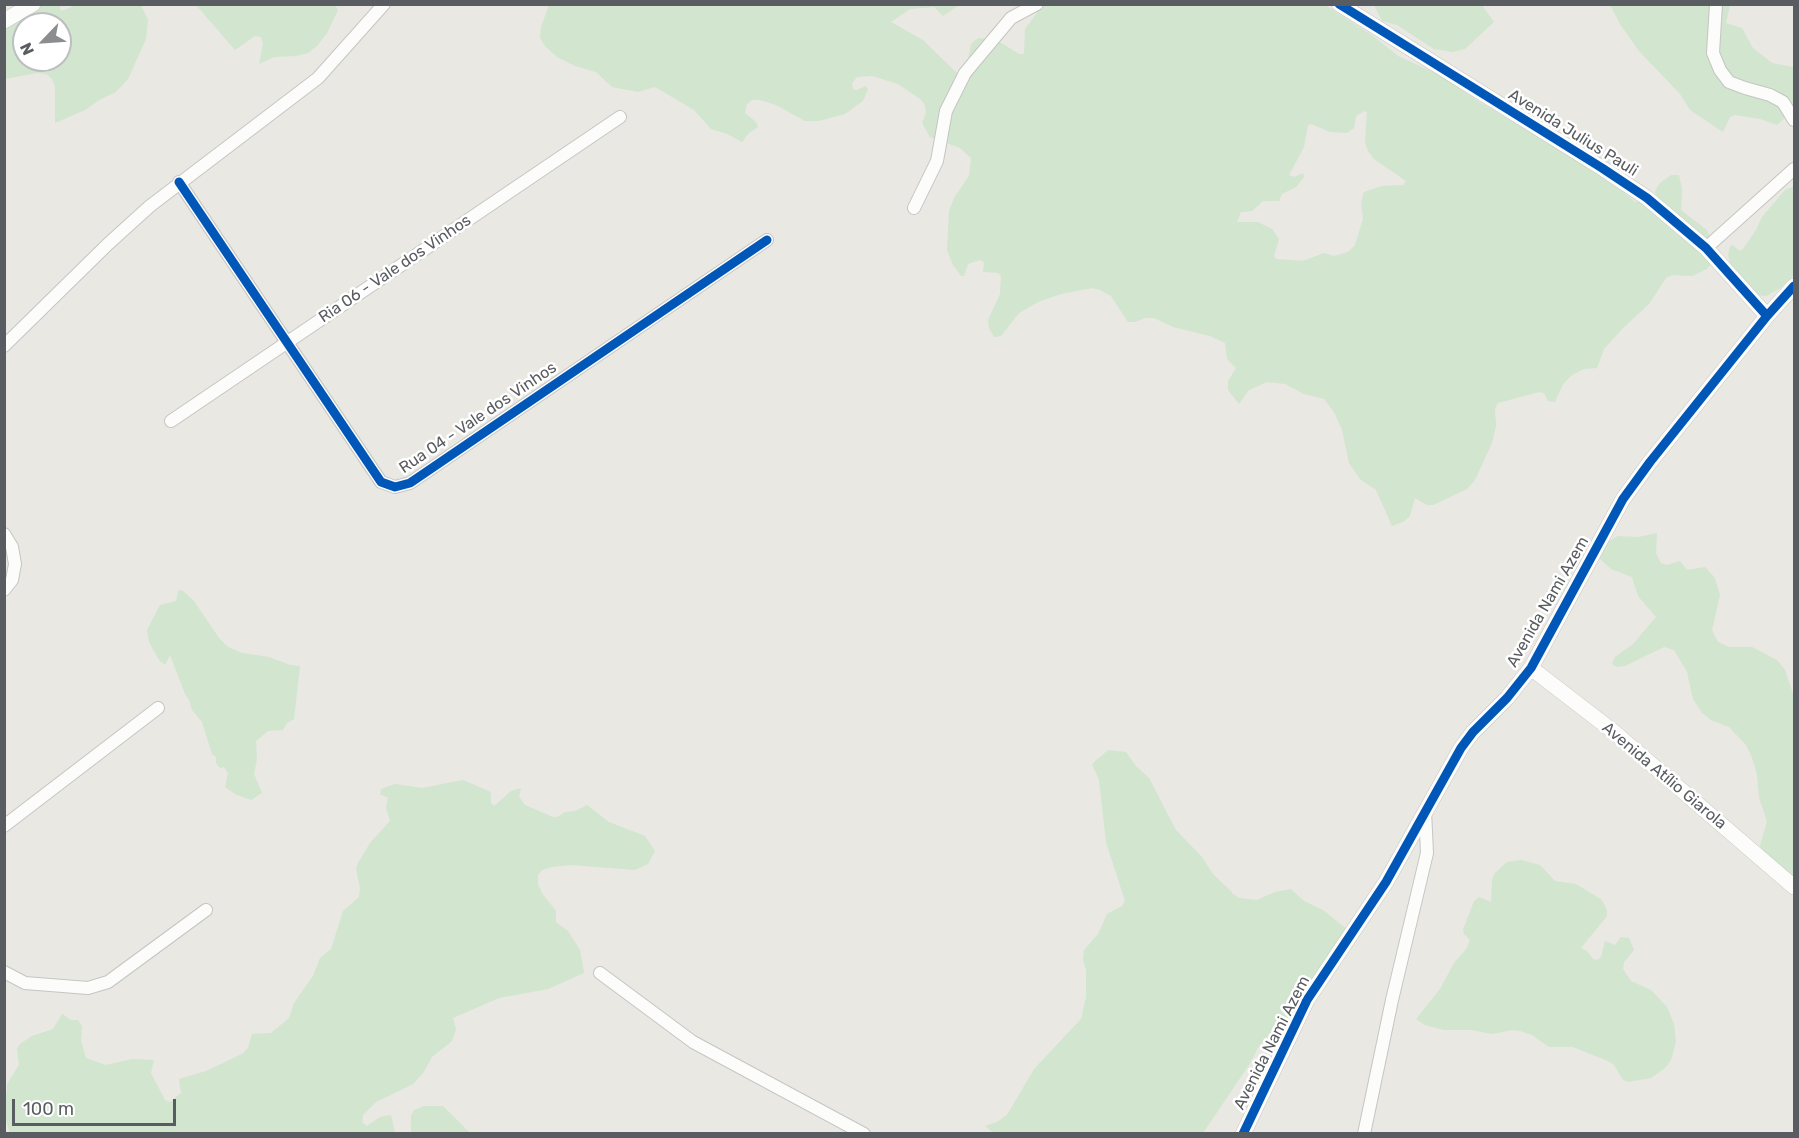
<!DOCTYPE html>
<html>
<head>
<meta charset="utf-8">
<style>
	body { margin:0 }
	#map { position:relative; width:1799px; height:1138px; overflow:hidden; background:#e9e8e3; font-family:Rubik,sans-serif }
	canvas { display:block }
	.frame { position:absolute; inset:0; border:6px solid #595c61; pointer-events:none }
	.north { position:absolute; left:12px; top:12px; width:60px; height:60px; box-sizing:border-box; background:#fff; border:2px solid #bdbec0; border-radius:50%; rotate:245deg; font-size:16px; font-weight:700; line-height:24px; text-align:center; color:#595c61 }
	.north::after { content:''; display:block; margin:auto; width:21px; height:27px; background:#8b8d8e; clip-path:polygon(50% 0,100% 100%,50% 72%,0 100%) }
	.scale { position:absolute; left:12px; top:1099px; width:164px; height:27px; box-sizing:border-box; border:3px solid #595c61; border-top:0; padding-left:8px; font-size:18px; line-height:21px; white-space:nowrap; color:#595c61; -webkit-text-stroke:4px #fff; paint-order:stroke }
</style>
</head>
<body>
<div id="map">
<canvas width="1799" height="1138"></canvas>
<div class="frame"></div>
<div class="north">N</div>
<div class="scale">100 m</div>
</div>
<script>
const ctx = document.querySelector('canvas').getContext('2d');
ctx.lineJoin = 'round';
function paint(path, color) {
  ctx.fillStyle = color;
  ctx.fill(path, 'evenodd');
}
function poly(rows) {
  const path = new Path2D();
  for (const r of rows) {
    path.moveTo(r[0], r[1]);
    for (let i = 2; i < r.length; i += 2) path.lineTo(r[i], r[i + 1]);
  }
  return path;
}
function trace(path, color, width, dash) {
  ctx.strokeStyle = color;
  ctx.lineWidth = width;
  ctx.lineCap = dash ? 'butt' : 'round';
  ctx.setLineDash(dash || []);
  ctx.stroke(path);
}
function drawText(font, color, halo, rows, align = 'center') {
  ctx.font = font + ' Rubik,sans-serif';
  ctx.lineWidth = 5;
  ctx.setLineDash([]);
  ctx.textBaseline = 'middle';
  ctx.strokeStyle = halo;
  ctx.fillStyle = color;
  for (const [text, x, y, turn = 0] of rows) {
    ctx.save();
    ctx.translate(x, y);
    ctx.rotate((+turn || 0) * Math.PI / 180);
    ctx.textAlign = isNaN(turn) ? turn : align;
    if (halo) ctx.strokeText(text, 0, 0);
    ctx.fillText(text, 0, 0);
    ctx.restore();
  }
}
const green = poly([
	[30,5,59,5,61,11,76,5,141,5,148,20,146,39,128,79,116,92,99,100,85,110,55,123,55,87,52,79,46,74,37,73,5,79,5,21],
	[24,24,60,24,60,60,24,60],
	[335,5,338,10,327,33,317,46,308,53,296,56,274,57,259,64,263,44,261,37,255,36,235,50,196,5],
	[549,5,959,5,943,16,934,7,910,9,891,22,923,40,959,75,966,70,971,44,978,38,995,39,1019,54,1024,54,1025,29,1040,9,1032,5,1325,5,1373,36,1398,56,1442,76,1476,100,1572,157,1627,195,1635,202,1654,200,1656,197,1655,191,1660,183,1671,175,1679,175,1682,189,1681,210,1707,230,1715,251,1714,260,1707,269,1692,276,1672,275,1666,278,1649,304,1623,328,1604,349,1597,368,1584,369,1572,375,1563,384,1555,402,1548,401,1544,393,1539,392,1498,403,1495,409,1496,426,1492,443,1475,480,1467,489,1433,505,1427,505,1415,498,1410,516,1403,522,1392,526,1376,490,1360,479,1349,463,1342,430,1334,412,1324,399,1304,394,1285,384,1267,382,1249,390,1239,404,1228,390,1228,381,1236,368,1227,359,1225,343,1210,336,1173,327,1154,318,1145,318,1135,322,1128,322,1111,296,1100,290,1092,288,1061,294,1038,302,1019,313,1001,336,994,337,989,328,988,320,1000,294,1001,276,998,273,983,272,984,262,980,260,968,264,964,276,961,276,953,265,947,250,949,211,954,198,969,176,971,158,960,148,930,137,922,123,926,113,925,105,920,99,898,84,872,76,857,77,852,83,853,89,857,90,865,86,868,89,863,101,845,114,818,121,805,121,776,105,760,100,752,100,747,104,745,113,756,122,758,127,749,133,742,142,727,134,711,129,694,110,655,87,638,92,612,87,596,72,575,66,557,57,545,46,540,38,541,27],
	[1365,111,1367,112,1365,142,1368,151,1374,159,1406,181,1403,185,1382,186,1364,192,1361,202,1363,219,1355,245,1348,252,1334,256,1324,253,1303,261,1276,259,1274,256,1279,239,1272,229,1258,222,1237,222,1241,212,1252,211,1263,201,1279,201,1282,194,1296,187,1304,177,1303,173,1294,177,1289,175,1304,147,1308,125,1311,124,1330,132,1347,133,1354,128,1356,116],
	[1374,5,1482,5,1494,22,1465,49,1453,52,1434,49,1397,25,1382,21],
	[1610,5,1730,5,1726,23,1742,28,1753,48,1772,63,1794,67,1794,115,1786,117,1777,125,1760,119,1735,115,1730,117,1723,132,1690,110,1680,94,1639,51,1620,24],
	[1794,186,1794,275,1779,289,1766,296,1755,295,1733,271,1728,255,1730,246,1733,245,1739,251,1743,249,1756,230,1762,217,1785,190],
	[1657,533,1656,554,1661,563,1667,565,1680,561,1687,570,1705,567,1715,578,1720,595,1712,630,1718,642,1729,647,1752,647,1777,660,1785,670,1794,697,1794,884,1763,857,1760,845,1767,822,1759,797,1757,774,1751,755,1746,745,1729,727,1711,720,1702,713,1693,699,1687,672,1674,650,1664,647,1625,666,1617,667,1612,664,1615,657,1633,644,1656,617,1638,596,1632,577,1611,569,1600,559,1598,552,1606,543,1618,536,1639,537],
	[182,590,194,601,219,638,228,647,242,653,269,657,290,665,300,666,294,719,287,723,283,730,268,731,256,741,257,759,254,774,262,793,251,800,235,794,225,787,228,773,224,767,220,768,216,763,216,757,212,754,202,722,192,710,189,700,185,694,170,655,165,665,159,660,149,642,147,630,160,605,176,601,178,591],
	[1108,750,1126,752,1136,766,1149,778,1176,830,1202,857,1213,874,1232,892,1232,894,1234,894,1239,898,1257,900,1275,892,1291,889,1304,901,1323,910,1348,930,1302,1016,1285,1024,1271,1033,1259,1046,1249,1065,1203,1133,995,1134,985,1126,997,1122,1007,1115,1034,1069,1081,1019,1086,997,1086,970,1083,959,1084,950,1098,934,1107,914,1122,906,1125,901,1106,842,1099,780,1092,764],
	[463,780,491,792,491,803,494,806,511,791,521,788,519,797,525,805,553,817,557,817,565,812,575,811,587,805,609,822,645,836,655,851,648,864,635,870,571,865,552,867,542,870,538,875,538,884,542,893,556,911,556,922,568,931,580,950,584,973,548,989,499,998,453,1018,456,1029,452,1041,432,1057,423,1073,413,1084,376,1102,363,1115,362,1122,367,1126,380,1117,391,1115,395,1133,10,1133,5,1117,5,1093,7,1092,7,1084,19,1065,17,1049,20,1044,32,1036,53,1029,62,1014,71,1020,78,1020,82,1026,81,1041,86,1058,106,1065,132,1059,154,1060,151,1073,165,1100,170,1102,181,1093,179,1079,206,1071,242,1054,248,1048,252,1034,271,1033,289,1018,294,1003,313,976,320,958,331,949,343,911,359,897,360,888,356,869,358,863,370,843,390,821,386,807,388,798,380,794,381,789,395,784,422,788],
	[1521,860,1540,865,1555,881,1576,884,1602,900,1607,910,1607,916,1581,948,1587,951,1593,959,1597,960,1601,957,1605,941,1615,945,1621,937,1629,938,1634,950,1624,962,1623,969,1631,981,1651,990,1667,1007,1674,1024,1676,1042,1671,1060,1665,1068,1651,1078,1628,1082,1623,1080,1614,1065,1608,1061,1573,1047,1549,1047,1532,1035,1520,1031,1512,1030,1492,1034,1472,1030,1444,1030,1425,1025,1416,1019,1440,989,1454,963,1467,948,1470,940,1464,934,1463,930,1474,901,1479,897,1491,902,1492,880,1495,873,1507,862],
	[424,1106,443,1106,470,1133,411,1133,411,1116,414,1110]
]);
const minor = poly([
	[1716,4,1713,53,1720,70,1729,82,1745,88,1770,95,1783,102,1794,120],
	[179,182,381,482,395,487,410,483,767,240],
	[914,208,937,161,946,111,965,73,1011,18,1037,4],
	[1706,248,1794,169],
	[4,346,108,244,150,206,318,78,384,4],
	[171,421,620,117],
	[4,534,12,547,15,564,12,580,4,590],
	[4,826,158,708],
	[4,972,25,983,88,988,108,982,206,910],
	[600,973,693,1042,864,1134],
	[1364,1134,1392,1000,1427,853,1425,811]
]);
const tertiary = poly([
	[1339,4,1602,168,1647,198,1706,248,1767,316],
	[4,21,33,4],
	[1531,668,1614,732,1794,887],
	[1243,1134,1307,1000,1386,882,1461,748,1473,732,1507,698,1531,668,1623,499,1650,462,1767,316,1794,286]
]);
const cycleway = poly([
	[1339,4,1602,168,1647,198,1706,248,1767,316],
	[179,182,381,482,395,487,410,483,767,240],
	[1243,1134,1307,1000,1386,882,1461,748,1473,732,1507,698,1531,668,1623,499,1650,462,1767,316,1794,286]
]);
const streetNames = [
	["Avenida Julius Pauli",1573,133,32],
	["Ria 06 - Vale dos Vinhos",395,269,-34],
	["Rua 04 - Vale dos Vinhos",478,418,-34],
	["Avenida Nami Azem",1548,602,-60],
	["Avenida Atílio Giarola",1664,776,40],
	["Avenida Nami Azem",1272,1043,-63]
];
paint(green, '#d1e5cf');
trace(minor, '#c5c5c4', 14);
trace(tertiary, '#c5c5c4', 16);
trace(minor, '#fcfcfb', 12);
trace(tertiary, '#fcfcfb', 15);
trace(cycleway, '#0057b8', 9);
drawText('16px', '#595c61', '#fff', streetNames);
</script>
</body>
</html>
